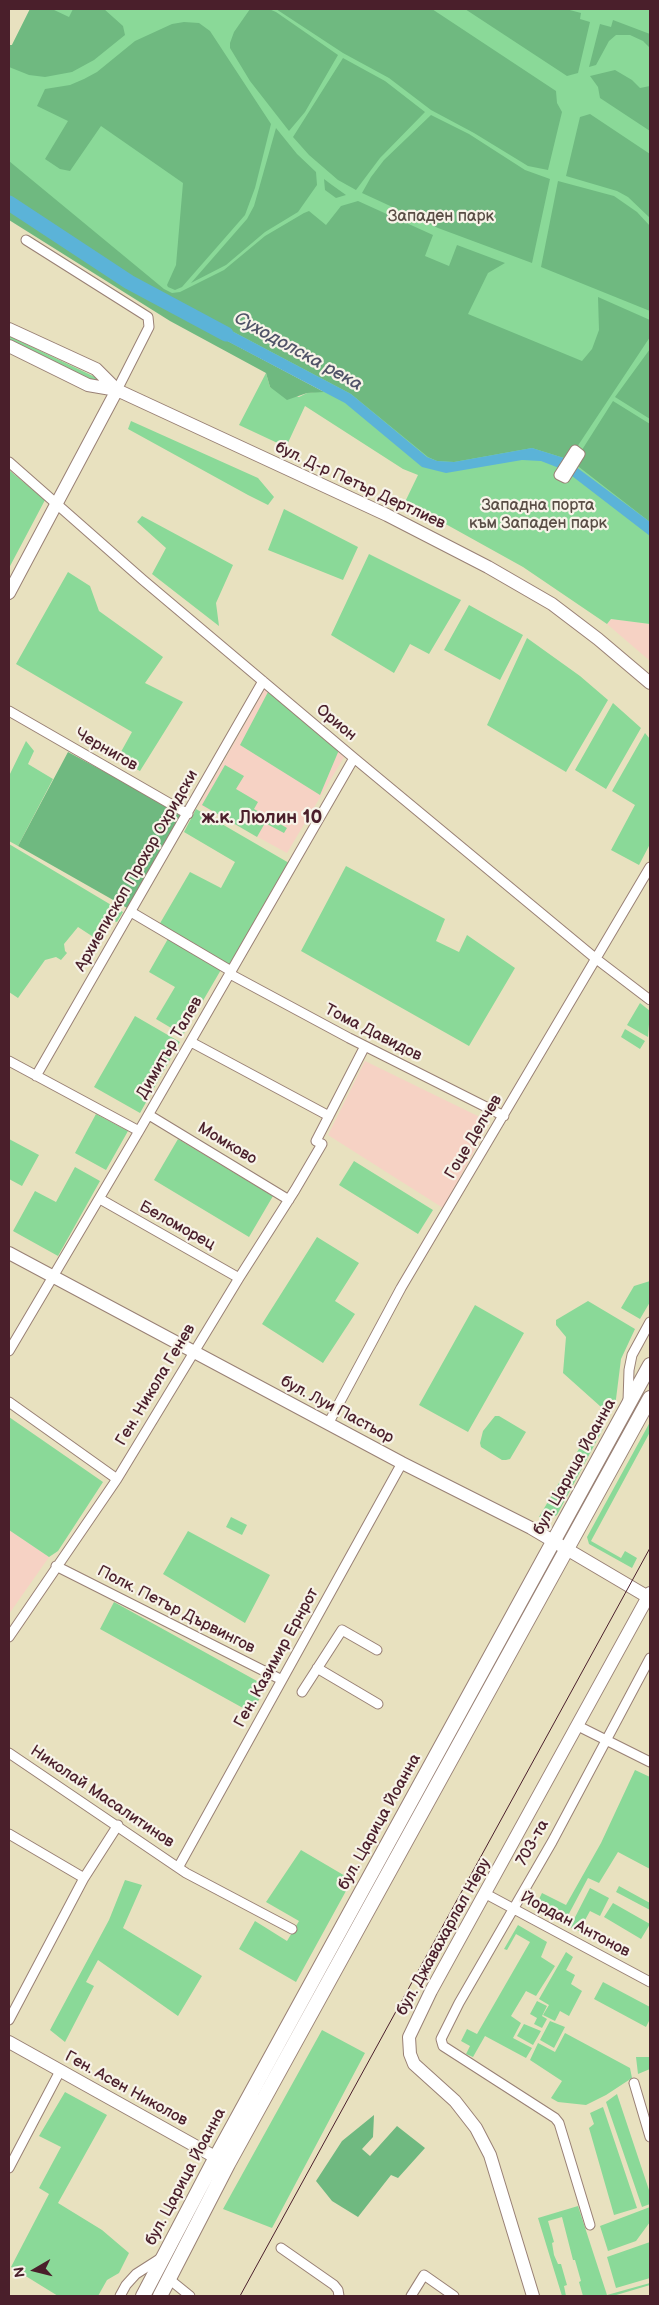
<!DOCTYPE html>
<html>
<head>
<meta charset="utf-8">
<style>
	body { margin:0 }
	#map { position:relative; width:659px; height:2305px; overflow:hidden; background:#e8e1bf; font-family:"Balsamiq Sans",sans-serif }
	canvas { display:block }
	.frame { position:absolute; inset:0; border:10px solid #4a1f2b; pointer-events:none }
	.north { position:absolute; left:10px; top:2245px; width:50px; height:50px; -webkit-text-stroke:4px #f7f3e8; paint-order:stroke; rotate:262deg; font-size:14px; font-weight:700; line-height:20px; text-align:center; color:#4a1f2b }
	.north::after { content:''; display:block; margin:auto; width:18px; height:22px; background:#4a1f2b; clip-path:polygon(50% 0,100% 100%,50% 72%,0 100%) }
</style>
</head>
<body>
<div id="map">
<canvas width="659" height="2305"></canvas>
<div class="frame"></div>
<div class="north">N</div>
</div>
<script>
const ctx = document.querySelector('canvas').getContext('2d');
ctx.lineJoin = 'round';
function paint(path, color) {
  ctx.fillStyle = color;
  ctx.fill(path, 'evenodd');
}
function poly(rows) {
  const path = new Path2D();
  for (const r of rows) {
    path.moveTo(r[0], r[1]);
    for (let i = 2; i < r.length; i += 2) path.lineTo(r[i], r[i + 1]);
  }
  return path;
}
function trace(path, color, width, dash) {
  ctx.strokeStyle = color;
  ctx.lineWidth = width;
  ctx.lineCap = dash ? 'butt' : 'round';
  ctx.setLineDash(dash || []);
  ctx.stroke(path);
}
function drawText(font, color, halo, rows, align = 'center') {
  ctx.font = font + ' "Balsamiq Sans",sans-serif';
  ctx.lineWidth = 4.5;
  ctx.setLineDash([]);
  ctx.textBaseline = 'middle';
  ctx.strokeStyle = halo;
  ctx.fillStyle = color;
  for (const [text, x, y, turn = 0] of rows) {
    ctx.save();
    ctx.translate(x, y);
    ctx.rotate((+turn || 0) * Math.PI / 180);
    ctx.textAlign = isNaN(turn) ? turn : align;
    if (halo) ctx.strokeText(text, 0, 0);
    ctx.fillText(text, 0, 0);
    ctx.restore();
  }
}
const built = poly([
	[611,619,650,624,650,661,607,624],
	[265,689,344,757,287,853,199,805],
	[365,1061,490,1122,443,1208,328,1135],
	[9,1530,49,1557,9,1614]
]);
const green = poly([
	[30,9,650,9,650,624,611,619,607,624,523,567,433,517,404,504,418,475,403,469,305,406,286,447,239,425,266,373,270,387,299,397,307,393,323,391,9,203,9,45,12,45],
	[9,336,95,377,102,382,102,385,9,341],
	[131,421,258,478,274,497,268,505,248,495,128,429],
	[9,470,45,500,9,568],
	[284,509,358,547,343,580,268,550],
	[142,516,233,565,216,603,219,626,152,574,166,548,137,522],
	[369,554,461,600,429,654,410,644,394,673,331,635],
	[68,572,90,586,99,611,163,657,145,683,183,702,140,771,117,759,132,732,16,664],
	[469,605,523,635,500,680,444,650],
	[527,638,580,676,608,700,566,772,487,725],
	[268,692,339,750,320,795,240,745],
	[613,703,641,728,606,789,575,770],
	[645,733,650,739,650,844,639,865,611,850,635,805,612,791],
	[26,741,34,751,28,764,53,779,18,846,9,841,9,776],
	[225,765,244,776,236,789,258,802,254,809,287,828,284,833,265,823,257,837,202,805],
	[196,809,289,863,230,967,159,925,190,872,221,888,235,862,184,832],
	[9,844,123,912,117,922,109,920,101,942,78,927,64,944,65,951,67,953,61,960,56,957,45,960,18,998,9,992],
	[346,866,445,919,436,941,459,952,467,935,515,968,469,1046,301,951],
	[169,937,222,968,183,1035,156,1019,175,987,149,972],
	[640,1003,650,1011,648,1037,627,1025],
	[135,1016,180,1042,140,1113,94,1087],
	[625,1029,645,1041,640,1049,621,1037],
	[96,1114,128,1131,106,1170,75,1153],
	[9,1139,39,1155,22,1186,9,1179],
	[178,1139,273,1196,249,1237,154,1180],
	[354,1161,433,1210,418,1234,339,1185],
	[75,1167,100,1181,58,1256,13,1231,35,1191,56,1202],
	[317,1237,359,1263,335,1301,355,1314,323,1363,262,1324],
	[650,1281,650,1302,640,1319,621,1308,634,1286],
	[588,1301,635,1329,621,1359,616,1399,610,1415,563,1373,566,1337,556,1325,556,1320],
	[475,1305,524,1333,468,1432,419,1405],
	[495,1416,499,1416,526,1432,510,1459,506,1460,502,1460,481,1447,480,1443,483,1431],
	[9,1417,103,1482,58,1551,49,1557,9,1530],
	[650,1422,650,1432,591,1541,621,1558,625,1551,637,1558,632,1568,589,1544,587,1537],
	[597,1423,604,1427,557,1515,548,1520,539,1517,593,1425],
	[231,1517,247,1525,242,1535,226,1527],
	[188,1531,270,1575,245,1623,163,1574],
	[114,1602,266,1686,252,1713,100,1629],
	[635,1770,650,1777,650,1869,618,1852,599,1883,588,1878,564,1923,535,1907,542,1893,566,1905,601,1843],
	[301,1850,352,1880,296,1982,239,1949,255,1921,287,1941,299,1921,266,1902],
	[125,1880,142,1885,123,1928,202,1976,178,2016,98,1960,86,1982,94,1986,65,2042,50,2030,109,1920],
	[619,1886,650,1903,650,1910,616,1892],
	[590,1888,609,1898,600,1916,590,1911,579,1931,570,1927],
	[613,1903,650,1924,641,1939,604,1917],
	[518,1925,547,1942,541,1957,555,1966,536,1996,526,1991,511,2016,521,2023,513,2038,532,2048,526,2058,485,2036,473,2057,466,2054,470,2046,461,2041,467,2029,477,2034,530,1942,516,1934,507,1950,504,1949],
	[566,1952,573,1957,566,1970,575,1975,571,1984,582,1991,569,2016,560,2011,555,2021,543,2015,549,2005,539,1999],
	[603,1982,650,2007,650,2019,646,2027,594,1999],
	[537,2001,547,2006,542,2016,547,2019,542,2028,534,2024,537,2018,530,2014],
	[550,2021,565,2027,554,2048,540,2040],
	[524,2024,541,2031,533,2045,517,2036],
	[322,2030,365,2053,272,2228,223,2209],
	[565,2033,630,2068,632,2078,606,2095,586,2105,558,2102,551,2098,562,2081,530,2060,538,2043,555,2052],
	[636,2057,650,2057,650,2069,638,2074],
	[65,2092,107,2115,58,2203,102,2230,129,2253,119,2273,107,2280,98,2296,58,2296,11,2267,49,2194,39,2188,61,2147,39,2136],
	[617,2094,650,2193,650,2204,642,2207,606,2102],
	[603,2107,637,2208,614,2215,589,2128,594,2124,590,2113],
	[578,2206,607,2295,650,2283,650,2285,613,2296,583,2296,579,2282,581,2281,575,2260,573,2260,562,2217,548,2221,554,2242,552,2243,554,2255,558,2264,561,2264,567,2285,564,2286,566,2296,562,2296,538,2218],
	[650,2207,650,2222,636,2241,608,2251,600,2226],
	[650,2242,650,2278,616,2288,607,2257]
]);
const forest = poly([
	[30,9,52,9,69,17,73,9,104,9,123,26,125,35,94,60,72,72,45,77,29,75,9,67,9,45,12,45],
	[250,9,269,9,276,12,338,55,305,112,289,131,250,81,230,48,230,43,234,32],
	[276,9,432,9,556,91,557,103,562,112,548,170,528,166,474,133,431,110,389,78,343,53],
	[465,9,566,9,581,13,580,19,590,22,578,73,567,76],
	[613,20,650,34,650,48,643,41,630,35,616,35,609,41,596,65,589,67,600,24,611,27],
	[184,22,199,23,210,31,271,124,255,188,245,215,182,287,175,290,168,287,167,285,176,265,183,183,101,126,70,171,60,169,45,159,68,121,37,106,45,89,70,85,84,79,97,72,135,41,172,24],
	[343,58,385,81,425,112,380,158,356,190,338,180,309,155,293,137],
	[615,70,632,80,640,88,650,86,650,131,600,98,598,87,590,76],
	[590,114,650,154,650,218,628,197,617,191,566,176,580,117],
	[431,115,469,134,525,170,550,179,532,263,438,228,362,193,371,177,384,160],
	[276,128,297,154,316,172,317,185,298,212,265,232,226,265,191,283,247,219,254,206],
	[9,161,164,289,172,293,180,292,224,270,265,236,304,213,309,211,326,225,341,206,358,201,433,235,425,256,449,266,457,245,505,263,488,273,468,314,582,361,592,349,599,330,598,297,650,320,650,337,575,450,580,453,613,401,650,424,650,522,579,467,564,458,532,448,454,462,437,461,428,457,351,394,211,320,207,330,324,392,307,393,287,400,270,387,266,373,170,321,9,220],
	[324,179,332,185,346,195,336,198,325,190],
	[558,181,614,196,637,212,650,226,650,311,541,267],
	[650,349,650,419,615,397],
	[68,752,183,814,129,909,18,846],
	[374,2115,373,2137,362,2149,370,2156,397,2126,425,2148,398,2178,391,2175,358,2217,332,2201,316,2181,342,2141]
]);
const water = poly([
	[211,320,351,394,427,457,437,461,454,462,532,448,564,458,650,522,650,536,572,476,559,468,541,461,522,460,446,473,422,467,345,403,206,330]
]);
const river = poly([
	[9,203,129,282,226,334]
]);
const street = poly([
	[26,240,148,317,149,327,117,390],
	[575,450,580,454,565,478,559,475,575,450],
	[9,462,143,580,354,758,595,958,650,1000],
	[9,711,188,814],
	[131,912,231,971],
	[230,974,349,1038,504,1116],
	[191,1042,329,1116],
	[9,1061,139,1131],
	[36,1076,263,681],
	[149,1115,289,1200],
	[100,1199,239,1278],
	[9,1351,139,1131,354,758],
	[9,1402,117,1479],
	[628,1402,629,1370,632,1355,650,1322],
	[328,1424,401,1288,650,867],
	[56,1566,282,1680],
	[9,1637,117,1479,239,1278,295,1190,322,1144,316,1141,365,1046],
	[317,1668,378,1704],
	[302,1692,342,1630,377,1650],
	[578,1726,650,1762],
	[9,1753,186,1873,292,1929],
	[9,1834,84,1878],
	[179,1866,402,1463],
	[486,1894,650,1982],
	[9,2020,84,1878,118,1825],
	[634,2083,650,2137],
	[9,2168,60,2071],
	[590,2225,559,2123,555,2118,443,2046,441,2039,459,2003,552,1842,650,1658],
	[281,2248,334,2285,338,2290,339,2296],
	[169,2279,190,2296],
	[120,2296,126,2285,136,2274,161,2258],
	[411,2296,424,2275,454,2296]
]);
const secondary = poly([
	[9,329,96,369,117,390],
	[9,346,88,385,117,390,387,515,488,567,552,604,598,639,650,683],
	[9,593,117,390],
	[9,1253,402,1463,531,1528,648,1597],
	[9,2042,224,2162],
	[533,2296,490,2155,476,2128,455,2101,414,2064,410,2054,409,2037,431,1991,650,1593]
]);
const primary = poly([
	[143,2296,216,2157,650,1365],
	[160,2296,228,2164,650,1398]
]);
const tram = poly([
	[240,2296,650,1548]
]);
const parkNames = [
	["Западен парк",441,217],
	["Западна порта",538,506],
	["към Западен парк",538,524]
];
const streetNames = [
	["бул. Д-р Петър Дертлиев",360,486,25],
	["Орион",336,723,40],
	["Чернигов",106,750,30],
	["Архиепископ Прохор Охридски",137,871,-60],
	["Тома Давидов",373,1033,27],
	["Димитър Талев",170,1048,-60],
	["Гоце Делчев",474,1137,-59],
	["Момково",227,1144,31],
	["Беломорец",177,1226,29],
	["Ген. Никола Генев",156,1385,-59],
	["бул. Луи Пастьор",337,1410,28],
	["бул. Царица Йоанна",575,1467,-61],
	["Полк. Петър Дървингов",176,1610,27],
	["Ген. Казимир Ернрот",277,1658,-61],
	["Николай Масалитинов",102,1797,34],
	["бул. Царица Йоанна",380,1822,-61],
	["703-та",533,1843,-61],
	["Йордан Антонов",575,1925,28],
	["бул. Джавахарлал Неру",444,1937,-61],
	["Ген. Асен Николов",126,2089,29],
	["бул. Царица Йоанна",186,2177,-62]
];
const waterNames = [
	["Суходолска река",298,352,29]
];
const quarterNames = [
	["ж.к. Люлин 10",262,818]
];
paint(built, '#f6d2c4');
paint(green, '#8ad998');
paint(forest, '#6fb980');
paint(water, '#5bb3d8');
trace(river, '#5bb3d8', 15);
trace(street, '#998075', 11);
trace(secondary, '#998075', 14);
trace(primary, '#998075', 16);
trace(street, '#fff', 9);
trace(secondary, '#fff', 12);
trace(primary, '#fff', 14);
trace(tram, '#4a1f2b', 1);
drawText('16px', '#5a4e46', '#f7f3e8', parkNames);
drawText('16px', '#4a1f2b', '#f7f3e8', streetNames);
drawText('italic 18px', '#505368', '#f7f3e8', waterNames);
drawText('bold 19px', '#4a1f2b', '#f7f3e8', quarterNames);
</script>
</body>
</html>
